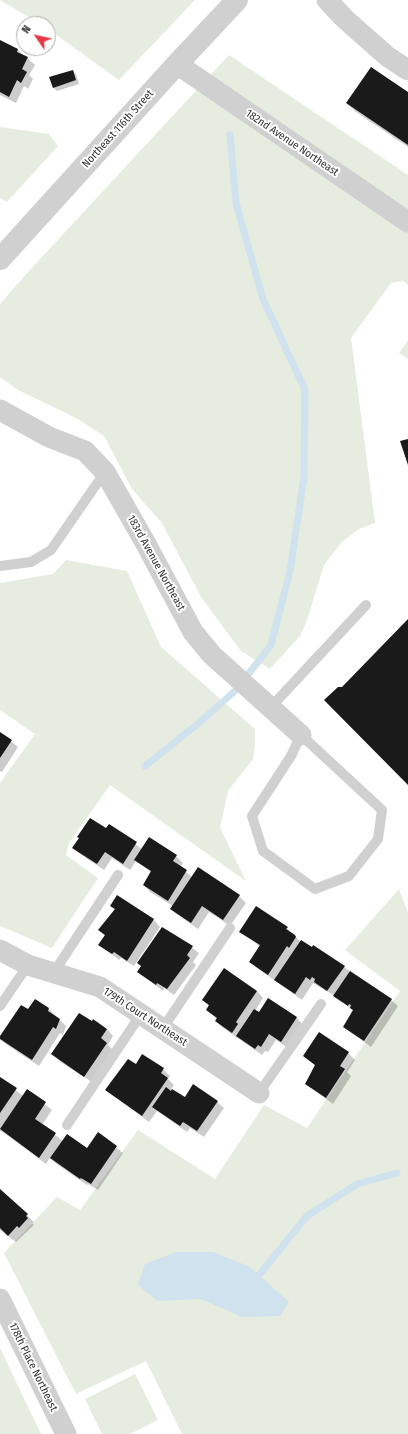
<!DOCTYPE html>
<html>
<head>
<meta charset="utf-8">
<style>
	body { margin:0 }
	#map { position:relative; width:408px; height:1434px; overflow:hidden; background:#fff; font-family:"Fira Sans Condensed",sans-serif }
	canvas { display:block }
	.north { position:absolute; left:16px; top:16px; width:40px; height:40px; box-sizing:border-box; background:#fff; border:1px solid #adadad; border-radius:50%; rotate:304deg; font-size:11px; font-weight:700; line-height:16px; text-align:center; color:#333 }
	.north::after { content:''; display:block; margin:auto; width:14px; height:18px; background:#e63946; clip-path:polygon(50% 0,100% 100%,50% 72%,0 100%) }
</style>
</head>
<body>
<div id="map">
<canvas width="408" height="1434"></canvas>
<div class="north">N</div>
</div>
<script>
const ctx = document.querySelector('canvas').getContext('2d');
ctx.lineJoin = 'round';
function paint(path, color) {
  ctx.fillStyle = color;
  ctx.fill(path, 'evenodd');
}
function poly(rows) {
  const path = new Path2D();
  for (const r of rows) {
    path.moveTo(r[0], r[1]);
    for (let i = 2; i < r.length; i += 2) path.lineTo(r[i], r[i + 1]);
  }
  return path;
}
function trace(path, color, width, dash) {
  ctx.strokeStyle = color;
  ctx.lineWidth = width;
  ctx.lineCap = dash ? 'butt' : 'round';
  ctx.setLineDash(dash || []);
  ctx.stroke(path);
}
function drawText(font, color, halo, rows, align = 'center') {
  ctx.font = font + ' "Fira Sans Condensed",sans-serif';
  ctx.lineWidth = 4;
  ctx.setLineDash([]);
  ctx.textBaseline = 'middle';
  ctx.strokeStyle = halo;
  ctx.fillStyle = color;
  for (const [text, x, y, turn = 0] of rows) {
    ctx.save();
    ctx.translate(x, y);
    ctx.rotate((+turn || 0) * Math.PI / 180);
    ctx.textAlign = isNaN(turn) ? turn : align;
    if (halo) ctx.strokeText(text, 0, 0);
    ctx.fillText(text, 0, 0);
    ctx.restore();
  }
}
const green = poly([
	[0,0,195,0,119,80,48,29,48,24,40,24],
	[229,55,408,175,408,285,403,281,391,283,351,338,375,523,359,529,342,542,324,565,307,620,300,636,270,669,241,651,201,597,162,523,132,489,104,436,76,418,18,390,0,377,0,304,29,271],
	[0,127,49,134,58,146,7,202,0,198],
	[408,340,408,359,399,353],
	[66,560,127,571,161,647,255,729,255,745,253,759,228,791,220,828,246,881,110,785,69,843,66,855,98,878,52,948,0,926,0,783,35,734,0,710,0,583,53,574],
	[399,889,408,913,408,1434,182,1434,146,1361,76,1394,4,1253,57,1197,80,1210,138,1130,215,1179,264,1105,307,1128,400,991,345,950],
	[0,1348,41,1434,0,1434],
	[135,1374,158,1420,130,1434,102,1434,85,1399]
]);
const water = poly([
	[176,1252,213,1252,250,1267,289,1302,280,1316,242,1317,201,1299,157,1301,138,1285,145,1264]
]);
const shadow = poly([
	[0,41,18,50,35,65,29,75,33,79,28,89,24,86,16,103,0,95],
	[73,71,76,74,79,84,57,91,54,88],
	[408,93,408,147,356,112,347,103],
	[0,733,18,747,2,772,0,771],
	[110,825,142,849,176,856,183,863,180,867,192,877,239,896,246,903,230,926,209,912,198,929,178,915,171,909,173,906,150,892,144,885,152,873,136,861,130,870,112,858,104,870,80,854,73,848,107,830],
	[118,896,154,920,160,927,134,966,121,958,119,960,100,945,105,936,100,930,115,910,111,906],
	[287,928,301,942,344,967,391,1000,398,1006,371,1047,344,1027,354,1011,335,996,313,983,302,1000,257,968,250,962,260,947,241,931],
	[174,934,199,953,193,962,196,965,174,995,164,988,163,991,138,972],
	[257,991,263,998,255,1011,259,1014,268,1000,297,1018,303,1025,288,1048,276,1040,268,1052,265,1051,262,1055,223,1028,216,1021,217,1019,207,1010,210,1007,203,1000],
	[49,1009,66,1026,63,1035,60,1033,39,1066,7,1045,0,1038,28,1011],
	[107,1029,113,1036,108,1045,113,1050,92,1082,59,1061,53,1054],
	[319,1034,348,1053,355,1060,347,1072,351,1076,333,1104,306,1084,316,1066,304,1056],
	[136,1066,163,1069,170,1076,168,1079,174,1085,171,1089,185,1098,217,1102,224,1108,204,1137,190,1128,187,1132,157,1111,149,1122,106,1090,113,1079,115,1081],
	[0,1078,23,1096,27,1090,52,1110,42,1125,63,1141,87,1149,98,1134,123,1153,98,1190,88,1184,87,1185,58,1165,50,1158,46,1164,0,1130],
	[0,1190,34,1222,32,1223,34,1225,16,1242,0,1230]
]);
const stream = poly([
	[145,766,200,722,236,690,271,645,290,571,304,477,305,390,263,299,236,203,230,135],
	[259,1275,307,1216,357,1184,397,1173]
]);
const building = poly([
	[0,40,18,49,17,52,28,57,22,69,27,72,21,83,17,80,9,97,0,92],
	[371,67,408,92,408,145,346,103],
	[73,70,76,80,53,88,49,77],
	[408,439,408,465,400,441],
	[408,619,408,785,324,700,338,687,342,687],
	[0,732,12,740,0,758],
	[90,818,106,828,109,824,137,842,123,864,105,852,97,864,72,848,79,838,77,837],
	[149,837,177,855,173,861,187,870,168,901,143,885,151,871,134,860],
	[198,867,240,895,223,920,202,906,191,923,170,909],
	[117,895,154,919,127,961,114,952,112,954,98,945,105,935,98,930,115,909,110,906],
	[256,906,288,927,286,929,295,935,296,937,289,948,287,946,268,975,249,962,260,945,239,932],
	[162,927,193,946,187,955,190,958,167,989,157,983,156,985,137,972,141,966,137,963],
	[301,940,312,947,313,945,345,966,327,991,314,982,315,979,312,977,310,980,306,977,295,994,274,980],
	[224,968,257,991,236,1022,238,1024,232,1033,215,1021,217,1018,206,1010,209,1005,202,1000],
	[350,971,392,999,364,1041,343,1027,353,1010,350,1008,351,1005,349,1004,348,1006,333,996],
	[268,998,297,1017,281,1042,269,1034,261,1047,258,1045,255,1049,236,1036,254,1009,259,1012],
	[35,999,49,1008,48,1011,60,1019,56,1029,53,1027,32,1060,0,1039,0,1036,21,1005,28,1009],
	[79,1013,92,1021,93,1019,107,1029,101,1038,107,1043,84,1077,51,1054],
	[319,1032,349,1052,340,1066,345,1069,326,1098,305,1084,315,1065,303,1056],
	[142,1054,164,1068,161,1073,168,1078,142,1116,105,1090,128,1059,136,1064],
	[0,1077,17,1088,0,1113],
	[193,1084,218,1101,197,1131,183,1122,180,1126,152,1107,166,1087,171,1091,172,1089,185,1097],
	[27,1089,46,1102,35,1119,56,1133,39,1158,0,1129],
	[98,1132,117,1146,91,1184,81,1178,80,1179,50,1158,67,1134,87,1148],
	[0,1189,28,1214,26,1216,28,1218,19,1228,17,1226,8,1236,0,1228]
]);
const service = poly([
	[0,566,31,562,51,550,105,472],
	[270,708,366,605],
	[301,735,382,810,378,839,349,876,315,889,263,851,252,816,291,756,301,735],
	[54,972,118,875],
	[0,1006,28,965],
	[163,1028,230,928],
	[259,1093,321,1004],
	[67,1125,141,1014]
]);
const minor = poly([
	[327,0,345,19,388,57,408,70],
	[177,64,408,222],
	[0,410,49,437,85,451,105,472,146,544,193,632,212,655,301,735],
	[0,950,28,965,100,987,259,1093],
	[0,1299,66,1434]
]);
const tertiary = poly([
	[0,259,177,64,237,0]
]);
const streetNames = [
	["Northeast 116th Street",118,129,-48],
	["182nd Avenue Northeast",292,143,34],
	["183rd Avenue Northeast",156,563,61],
	["179th Court Northeast",145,1017,33],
	["178th Place Northeast",33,1367,64]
];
paint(green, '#e6ecdf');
paint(water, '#cfe2ee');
paint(shadow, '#0003');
trace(stream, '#cfe2ee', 7);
paint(building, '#1a1a1a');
trace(service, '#d0d0d0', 10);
trace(minor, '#d0d0d0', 21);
trace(tertiary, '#d0d0d0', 22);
drawText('11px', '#333', '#fff', streetNames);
</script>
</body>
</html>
